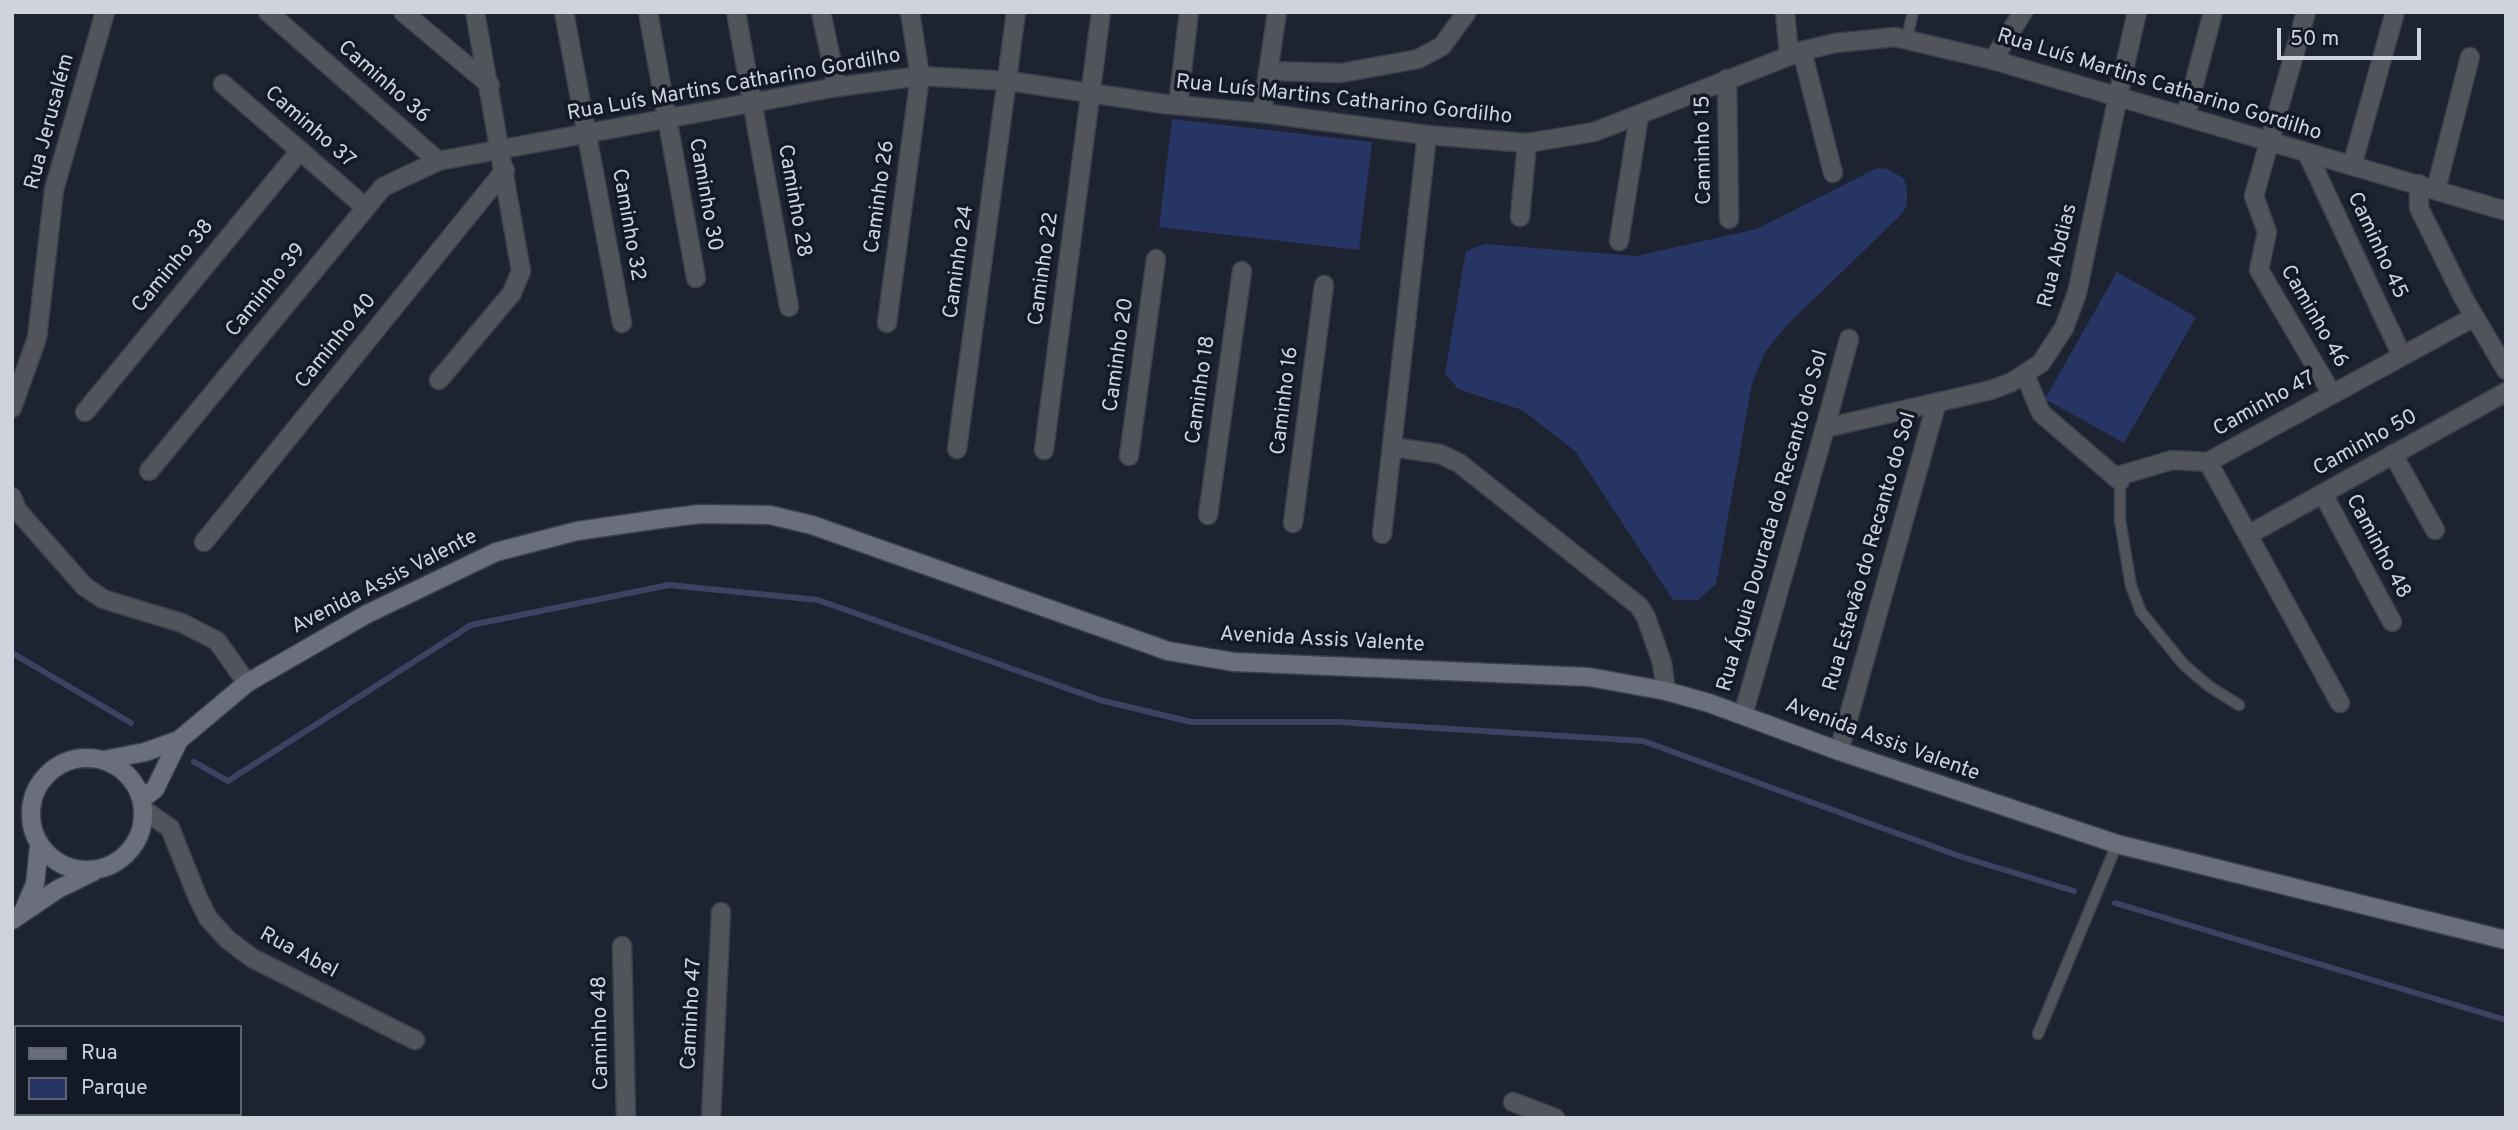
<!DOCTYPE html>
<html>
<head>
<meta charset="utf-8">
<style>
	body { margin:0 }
	#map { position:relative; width:2518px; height:1130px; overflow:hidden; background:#1d2331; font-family:Overpass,sans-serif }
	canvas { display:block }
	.frame { position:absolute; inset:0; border:14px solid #cfd3dd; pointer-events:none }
	.legend { position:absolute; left:14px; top:1025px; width:228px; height:91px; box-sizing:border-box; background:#141927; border:2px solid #5f6370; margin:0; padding:9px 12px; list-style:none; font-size:21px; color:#cfd3dd }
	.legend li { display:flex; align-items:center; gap:14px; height:35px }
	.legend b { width:35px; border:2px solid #5f6370 }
	.scale { position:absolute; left:2277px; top:28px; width:144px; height:32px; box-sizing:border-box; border:4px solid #cfd3dd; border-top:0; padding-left:9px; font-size:21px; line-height:24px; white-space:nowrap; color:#cfd3dd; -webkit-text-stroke:5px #141927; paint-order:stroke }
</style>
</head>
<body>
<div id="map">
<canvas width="2518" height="1130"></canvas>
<div class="frame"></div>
<ul class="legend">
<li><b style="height:9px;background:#6a6f7b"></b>Rua</li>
<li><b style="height:19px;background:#263563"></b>Parque</li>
</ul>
<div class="scale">50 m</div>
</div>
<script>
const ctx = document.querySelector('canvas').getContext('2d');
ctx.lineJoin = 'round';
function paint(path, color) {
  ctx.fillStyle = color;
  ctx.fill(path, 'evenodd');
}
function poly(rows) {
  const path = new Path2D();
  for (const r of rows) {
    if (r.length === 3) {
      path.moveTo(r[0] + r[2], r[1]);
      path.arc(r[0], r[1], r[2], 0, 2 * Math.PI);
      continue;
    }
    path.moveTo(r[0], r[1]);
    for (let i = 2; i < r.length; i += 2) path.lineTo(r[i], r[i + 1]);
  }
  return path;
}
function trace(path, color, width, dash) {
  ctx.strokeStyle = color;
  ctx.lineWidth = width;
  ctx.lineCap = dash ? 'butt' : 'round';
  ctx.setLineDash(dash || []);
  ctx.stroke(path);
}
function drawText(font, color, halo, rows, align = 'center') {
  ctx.font = font + ' Overpass,sans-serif';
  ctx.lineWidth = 7;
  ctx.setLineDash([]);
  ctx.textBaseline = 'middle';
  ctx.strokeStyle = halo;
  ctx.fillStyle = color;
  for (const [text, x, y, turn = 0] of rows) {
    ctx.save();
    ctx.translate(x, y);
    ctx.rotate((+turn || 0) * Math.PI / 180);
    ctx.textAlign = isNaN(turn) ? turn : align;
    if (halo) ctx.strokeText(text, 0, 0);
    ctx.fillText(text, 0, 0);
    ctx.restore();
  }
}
const green = poly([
	[1172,119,1372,142,1359,250,1159,227],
	[1877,168,1887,169,1903,178,1907,187,1907,205,1903,213,1787,325,1765,352,1752,384,1716,584,1698,600,1673,600,1575,451,1522,410,1458,389,1445,373,1466,251,1485,244,1636,256,1757,229],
	[2117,272,2196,317,2124,443,2045,399]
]);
const stream = poly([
	[12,653,131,723],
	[194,762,228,781,471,625,669,585,818,600,1100,700,1191,722,1339,722,1643,741,1962,857,2074,891],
	[2115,903,2506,1020]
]);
const service = poly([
	[1907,38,1913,12],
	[2120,481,2120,520,2131,586,2141,612,2184,665,2210,687,2239,705],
	[2038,1034,2117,844]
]);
const minor = poly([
	[403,12,490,85],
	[564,12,622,323],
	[648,12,696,278],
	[736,12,789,307],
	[821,12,837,87],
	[1785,12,1789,55],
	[2306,12,2254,196,2267,232,2259,270,2332,394],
	[1802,51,1833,173],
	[1993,60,2023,12],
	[1269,71,1341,73,1418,59,1442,46,1467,12],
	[1727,79,1729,219],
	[223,84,365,207],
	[2118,96,2137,12],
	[1178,105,1189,12],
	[1262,113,1277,12],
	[2186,115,2213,12],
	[2308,155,2402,356],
	[2352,166,2395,12],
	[2419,184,2419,208,2464,299,2506,370],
	[2436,189,2470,57],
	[1520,217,1527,143],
	[1619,241,1639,116],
	[887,323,920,76,910,12],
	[2025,375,2041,413,2120,481],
	[439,380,512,293,521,271,475,12],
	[12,408,37,338,54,190,105,12],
	[85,412,299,152],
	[1825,428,1849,339],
	[1392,447,1440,454,1459,463,1639,606,1646,617,1662,663,1666,691],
	[957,449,1016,12],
	[1044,450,1101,12],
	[2393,454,2435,530],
	[1129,456,1156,259],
	[149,471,383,187,438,161,268,12],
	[2118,476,2172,460,2208,462],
	[2323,494,2392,622],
	[12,497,17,510,84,586,103,599,182,623,217,641,247,683],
	[1208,515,1242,271],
	[1293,523,1324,285],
	[1382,534,1427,135],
	[2248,535,2506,392],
	[204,542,505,170],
	[2340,703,2208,462,2474,317],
	[1839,751,1936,405],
	[144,810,170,828,198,898,208,918,227,939,252,958,415,1040],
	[622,946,626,1118],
	[1513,1102,1555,1118],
	[711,1118,721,912]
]);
const tertiary = poly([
	[438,161,837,87,920,76,1009,81,1164,104,1262,113,1427,135,1527,143,1594,132,1802,51,1835,43,1895,37,1993,60,2506,211],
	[1743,715,1825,428,1991,390,2012,382,2041,363,2064,328,2077,293,2118,96]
]);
const secondary = poly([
	[87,814,56],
	[104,760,145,752,179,740,247,683,367,614,496,552,577,531,660,519,700,514,770,515,812,525,1168,651,1234,662,1589,677,1666,691,1709,703,1839,751,2117,844,2506,940],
	[142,799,155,789,179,740],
	[23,912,35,884,39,847],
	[12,920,58,889,93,872]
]);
const streetNames = [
	["Caminho 36",383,83,41],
	["Rua Luís Martins Catharino Gordilho",734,86,-10],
	["Rua Luís Martins Catharino Gordilho",2159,86,17],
	["Rua Luís Martins Catharino Gordilho",1344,101,6],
	["Rua Jerusalém",51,122,-75],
	["Caminho 37",309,128,41],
	["Caminho 15",1705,150,-91],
	["Caminho 30",704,195,80],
	["Caminho 26",881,197,-82],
	["Caminho 28",793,201,80],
	["Caminho 32",627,225,80],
	["Caminho 45",2376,246,65],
	["Rua Abdias",2059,256,-76],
	["Caminho 24",960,262,-82],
	["Caminho 38",174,267,-50],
	["Caminho 22",1045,269,-82],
	["Caminho 39",267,291,-51],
	["Caminho 46",2313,317,60],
	["Caminho 40",337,342,-51],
	["Caminho 20",1120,355,-82],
	["Caminho 18",1202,390,-82],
	["Caminho 16",1286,401,-83],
	["Caminho 47",2265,405,-29],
	["Caminho 50",2366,444,-29],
	["Rua Águia Dourada do Recanto do Sol",1774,521,-74],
	["Caminho 48",2377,547,62],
	["Rua Estevão do Recanto do Sol",1871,552,-74],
	["Avenida Assis Valente",385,583,-27],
	["Avenida Assis Valente",1322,641,3],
	["Avenida Assis Valente",1882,741,20],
	["Rua Abel",298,954,28],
	["Caminho 47",693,1014,-87],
	["Caminho 48",602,1033,-91]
];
paint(green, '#263563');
trace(stream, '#404062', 6);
trace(service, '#393f4d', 13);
trace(minor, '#393f4d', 21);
trace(tertiary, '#393f4d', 21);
trace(secondary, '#393f4d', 21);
trace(service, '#51545b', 10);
trace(minor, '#51545b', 18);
trace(tertiary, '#51545b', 18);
trace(secondary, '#6a6f7b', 18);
drawText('21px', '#cfd3dd', '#141927', streetNames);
</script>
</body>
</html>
